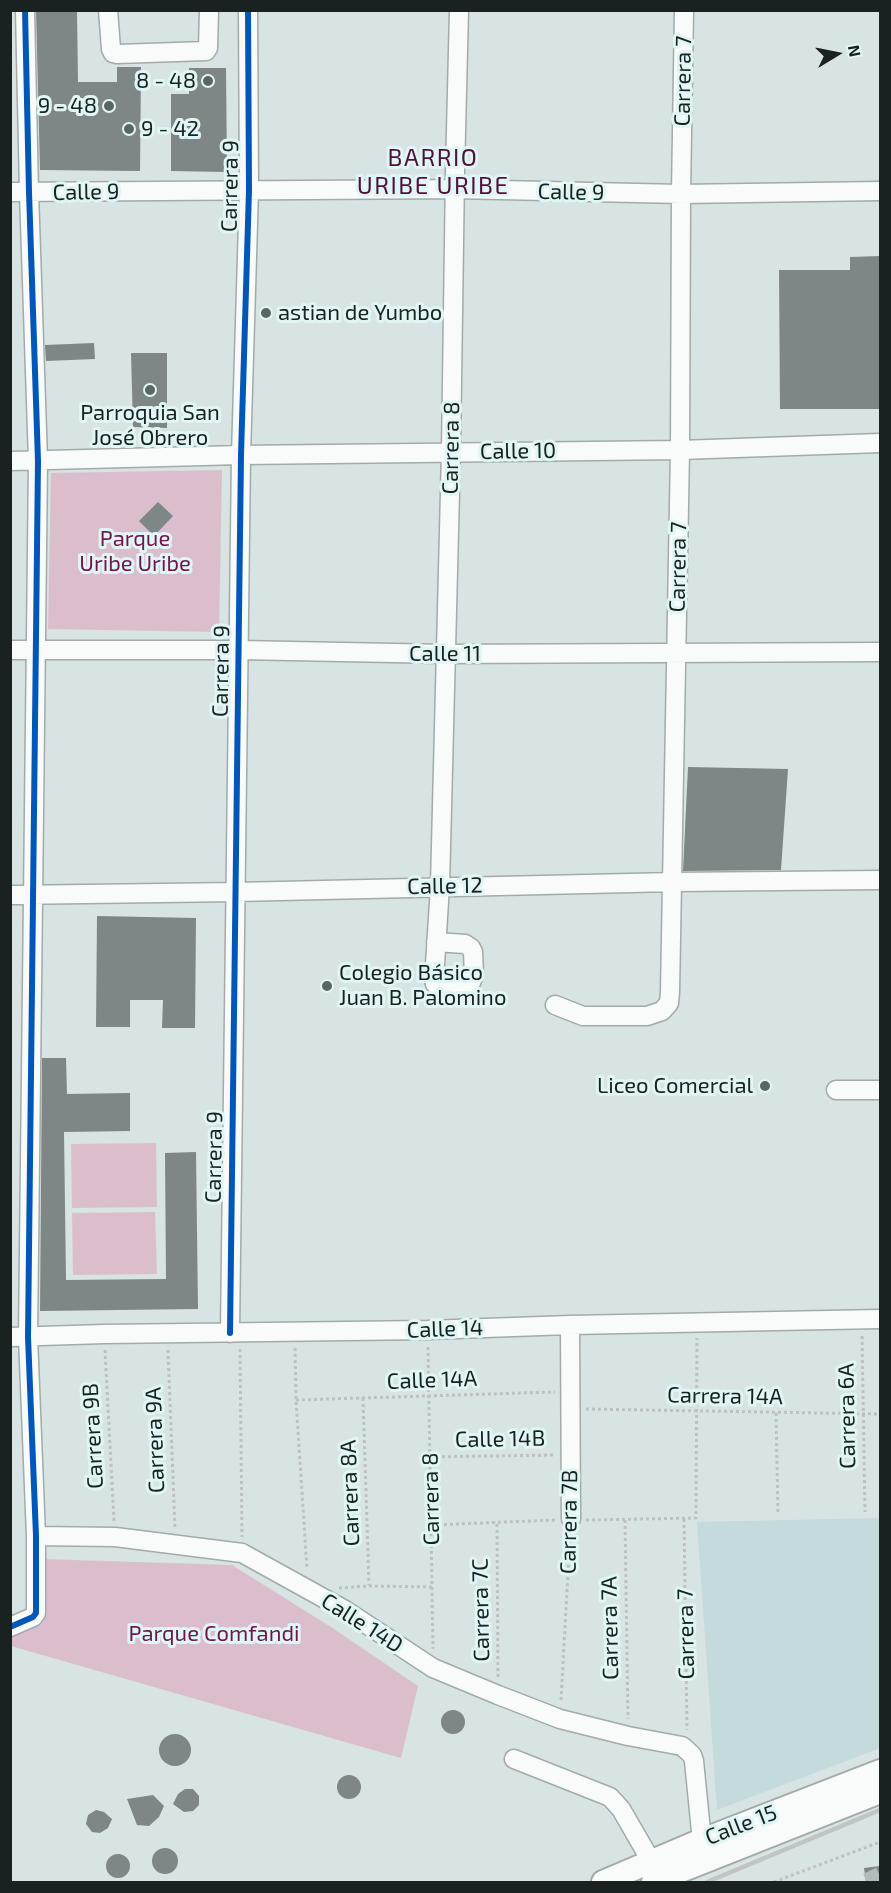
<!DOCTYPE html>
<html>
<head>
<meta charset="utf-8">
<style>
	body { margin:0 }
	#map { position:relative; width:891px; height:1893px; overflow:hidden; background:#d8e3e3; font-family:"Exo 2",sans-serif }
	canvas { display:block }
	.frame { position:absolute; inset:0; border:12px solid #192121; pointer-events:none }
	.north { position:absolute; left:807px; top:24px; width:60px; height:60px; -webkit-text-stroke:4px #e0f5f5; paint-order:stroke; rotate:80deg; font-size:16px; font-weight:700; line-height:24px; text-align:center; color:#192121 }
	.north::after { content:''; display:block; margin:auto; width:21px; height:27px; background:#192121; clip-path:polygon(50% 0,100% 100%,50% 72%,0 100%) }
</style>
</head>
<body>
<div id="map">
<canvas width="891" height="1893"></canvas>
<div class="frame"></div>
<div class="north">N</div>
</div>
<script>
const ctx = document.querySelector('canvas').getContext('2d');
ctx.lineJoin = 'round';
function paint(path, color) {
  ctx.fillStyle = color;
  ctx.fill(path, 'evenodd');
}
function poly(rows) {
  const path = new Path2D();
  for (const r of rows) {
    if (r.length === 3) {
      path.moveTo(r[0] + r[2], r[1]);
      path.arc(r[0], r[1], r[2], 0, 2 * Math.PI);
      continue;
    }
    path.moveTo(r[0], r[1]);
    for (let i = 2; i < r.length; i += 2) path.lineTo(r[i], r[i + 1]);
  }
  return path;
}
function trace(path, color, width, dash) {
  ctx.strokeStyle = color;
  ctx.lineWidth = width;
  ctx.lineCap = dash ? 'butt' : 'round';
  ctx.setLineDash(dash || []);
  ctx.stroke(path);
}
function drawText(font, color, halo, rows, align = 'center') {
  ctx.font = font + ' "Exo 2",sans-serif';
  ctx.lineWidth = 6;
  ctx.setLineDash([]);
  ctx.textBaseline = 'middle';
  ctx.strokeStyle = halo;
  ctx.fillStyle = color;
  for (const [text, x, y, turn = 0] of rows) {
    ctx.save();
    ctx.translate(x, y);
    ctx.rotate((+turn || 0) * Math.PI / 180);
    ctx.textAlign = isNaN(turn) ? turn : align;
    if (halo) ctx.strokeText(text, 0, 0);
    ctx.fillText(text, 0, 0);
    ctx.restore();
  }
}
const built = poly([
	[880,1518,880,1748,717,1810,697,1522]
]);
const green = poly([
	[222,470,219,632,48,629,51,473],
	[156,1143,157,1207,72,1208,71,1144],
	[155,1212,157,1274,73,1275,72,1213],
	[42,1559,232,1565,331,1627,418,1686,401,1758,11,1646,10,1634,39,1622]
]);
const building = poly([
	[36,10,77,10,78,82,117,82,117,67,141,67,140,171,40,170],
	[189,68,226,68,227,172,171,171,171,94,189,94],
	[880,256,880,409,780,409,779,270,850,270,850,257],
	[94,343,95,359,46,361,45,345],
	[131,353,167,353,167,428,133,427],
	[158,502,173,516,154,536,139,521],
	[688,767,788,769,781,870,683,871],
	[97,916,196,918,195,1028,162,1028,163,1000,130,1000,130,1027,96,1027],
	[42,1058,66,1058,67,1094,130,1093,130,1131,64,1132,66,1280,166,1279,165,1153,196,1152,198,1309,40,1311],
	[453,1722,12],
	[175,1750,16],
	[349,1787,12],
	[185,1789,193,1789,199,1796,199,1805,193,1811,184,1812,173,1804,178,1794],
	[153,1795,164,1806,159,1817,149,1826,137,1825,127,1799],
	[96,1810,104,1812,112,1819,108,1828,100,1833,92,1832,86,1824,88,1815],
	[165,1861,13],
	[118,1866,12],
	[880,1866,880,1882,866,1882,864,1868]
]);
const minorTunnel = poly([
	[867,1882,880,1876]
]);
const path = poly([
	[862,1336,865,1512],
	[428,1347,433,1649],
	[295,1348,296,1400,307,1569],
	[240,1349,242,1537],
	[105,1350,114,1521],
	[168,1350,175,1529],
	[363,1398,369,1585],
	[296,1400,555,1392],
	[586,1409,880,1414],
	[776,1413,778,1514],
	[430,1457,554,1455],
	[684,1519,687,1730],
	[586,1520,696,1518,697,1338],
	[625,1520,628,1719],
	[497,1524,498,1678],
	[432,1525,556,1520],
	[339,1588,369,1586,433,1587],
	[561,1700,570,1536],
	[774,1882,880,1842]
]);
const minor = poly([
	[108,10,111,49,113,53,117,54,206,51,208,48,209,10],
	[10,192,455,189,681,194,880,191],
	[10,461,241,455,680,450,880,443],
	[10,650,239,650,445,654,880,652],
	[10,895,236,892,674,882,880,880],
	[436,942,465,944,471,948,473,952,474,975,470,985,465,988,440,987,435,984,434,980,440,886,451,452,455,172,459,10],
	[555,1005,583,1016,647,1016,662,1011,669,1003,670,992,680,450,681,194,684,10],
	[836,1090,880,1090],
	[570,1325,571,1519],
	[230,1333,241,455,249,190,248,10],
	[10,1337,104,1334,428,1330,570,1325,880,1319],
	[36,1536,115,1537,242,1553,345,1610,433,1668,498,1695,560,1719,628,1736,682,1746,692,1755,694,1761,703,1851],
	[10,1627,33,1617,36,1613,36,1536,28,1337,38,461,29,192,25,10],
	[514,1759,610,1797,621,1809,651,1861,654,1874]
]);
const major = poly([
	[603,1882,702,1840,880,1771],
	[653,1882,880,1792]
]);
const rail = poly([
	[707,1882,880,1810]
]);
const cycleway = poly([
	[230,1333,241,455,249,190,248,10],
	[10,1627,33,1617,36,1613,36,1536,28,1337,38,461,29,192,25,10]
]);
const markers = [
	[208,81,6,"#5c6565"],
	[109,106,6,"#5c6565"],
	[129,129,6,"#5c6565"],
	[266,313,6,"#5c6565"],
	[150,390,6,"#5c6565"],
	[327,986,6,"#5c6565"],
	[765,1086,6,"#5c6565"]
];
const poiNames = [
	["8 - 48",196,81],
	["9 - 48",97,106],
	["9 - 42",141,129,"left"],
	["astian de Yumbo",278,313,"left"],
	["Parroquia San",150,413,"center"],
	["José Obrero",150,438,"center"],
	["Colegio Básico",339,973,"left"],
	["Juan B. Palomino",339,998,"left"],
	["Liceo Comercial",753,1086]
];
const streetNames = [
	["Carrera 7",683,81,-89],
	["Carrera 9",230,186,-89],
	["Calle 9",86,192,-1],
	["Calle 9",571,192,1],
	["Carrera 8",451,448,-89],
	["Calle 10",518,451,-1],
	["Carrera 7",678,567,-89],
	["Calle 11",445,654],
	["Carrera 9",221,671,-89],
	["Calle 12",445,886,-1],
	["Carrera 9",214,1157,-89],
	["Calle 14",445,1329,-2],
	["Calle 14A",432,1380,-2],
	["Carrera 14A",725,1396,1],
	["Carrera 6A",847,1416,-91],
	["Carrera 9B",93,1436,-93],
	["Calle 14B",500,1439,-1],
	["Carrera 9A",155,1440,-92],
	["Carrera 8A",350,1493,-92],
	["Carrera 8",431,1499,-91],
	["Carrera 7B",569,1522,-89],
	["Carrera 7C",481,1610,-91],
	["Calle 14D",362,1623,32],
	["Carrera 7A",610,1628,-91],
	["Carrera 7",686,1634,-91],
	["Calle 15",741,1825,-21]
];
const parkNames = [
	["Parque",135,539],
	["Uribe Uribe",135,564],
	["Parque Comfandi",214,1634]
];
const neighbourhoodNames = [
	["BARRIO",433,158],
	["URIBE URIBE",433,186]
];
paint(built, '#c5dada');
paint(green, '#dbbece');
paint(building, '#7e8686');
trace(minorTunnel, '#b2bcbc', 18, [18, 9]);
trace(minor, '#a2aaaa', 21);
trace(major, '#a2aaaa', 26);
trace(path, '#bec1c1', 3, [3, 3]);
trace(minor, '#f9fbfb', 18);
trace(major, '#f9fbfb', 22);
trace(rail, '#c0c4c4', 4.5);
trace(cycleway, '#0057b8', 6);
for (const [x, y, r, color] of markers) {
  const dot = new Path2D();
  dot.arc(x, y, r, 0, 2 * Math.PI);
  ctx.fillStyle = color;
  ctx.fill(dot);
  trace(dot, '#e0f5f5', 2);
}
drawText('22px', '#192121', '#e0f5f5', poiNames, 'right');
drawText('22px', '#192121', '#e0f5f5', streetNames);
drawText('22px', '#70164b', '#e0f5f5', parkNames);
ctx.letterSpacing = '1.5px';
drawText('24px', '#4f1135', '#e0f5f5', neighbourhoodNames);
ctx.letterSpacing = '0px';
</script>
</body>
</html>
